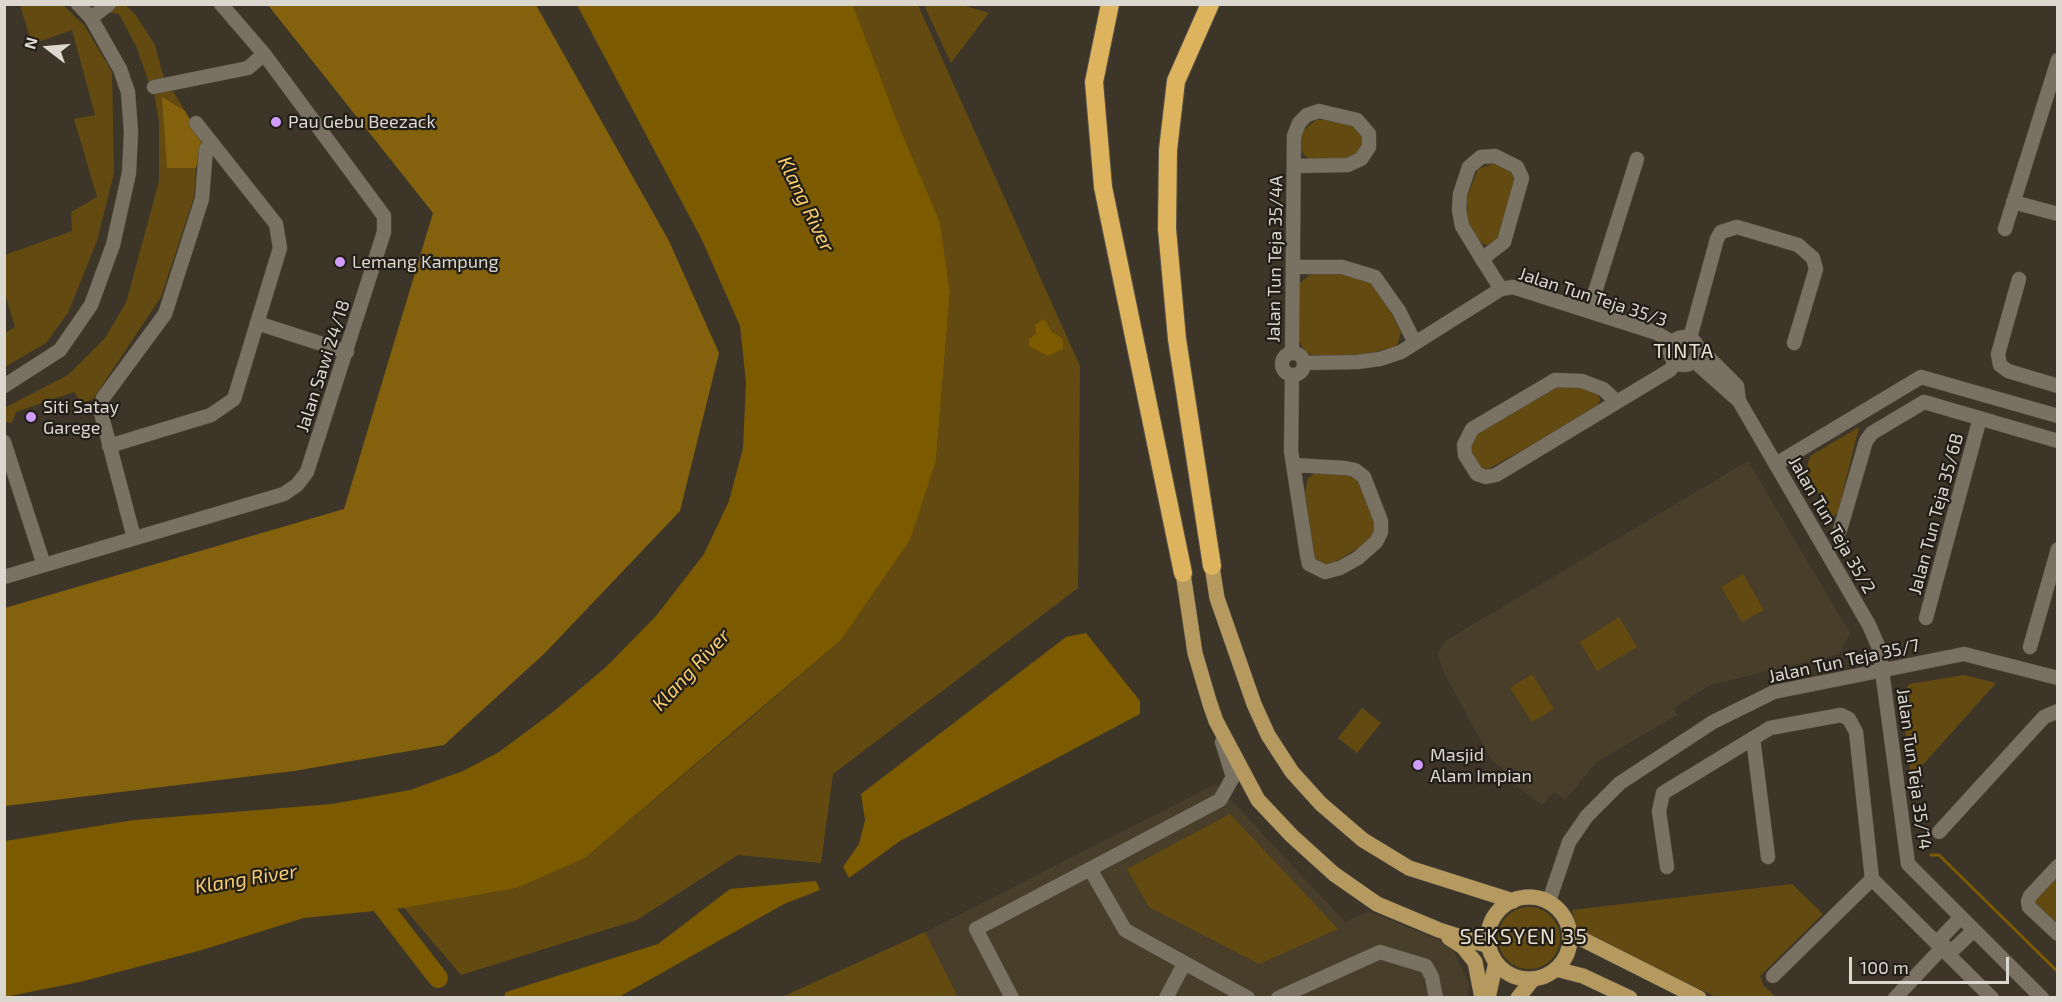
<!DOCTYPE html>
<html>
<head>
<meta charset="utf-8">
<style>
	body { margin:0 }
	#map { position:relative; width:2062px; height:1002px; overflow:hidden; background:#3d3628; font-family:"Exo 2",sans-serif }
	canvas { display:block }
	.frame { position:absolute; inset:0; border:6px solid #dcd7cf; pointer-events:none }
	.north { position:absolute; left:18px; top:18px; width:60px; height:60px; -webkit-text-stroke:4px #211e18; paint-order:stroke; rotate:286deg; font-size:16px; font-weight:700; line-height:24px; text-align:center; color:#dcd7cf }
	.north::after { content:''; display:block; margin:auto; width:21px; height:27px; background:#dcd7cf; clip-path:polygon(50% 0,100% 100%,50% 72%,0 100%) }
	.scale { position:absolute; left:1849px; top:957px; width:160px; height:27px; box-sizing:border-box; border:3px solid #dcd7cf; border-top:0; padding-left:8px; font-size:18px; line-height:21px; white-space:nowrap; color:#dcd7cf; -webkit-text-stroke:4px #211e18; paint-order:stroke }
</style>
</head>
<body>
<div id="map">
<canvas width="2062" height="1002"></canvas>
<div class="frame"></div>
<div class="north">N</div>
<div class="scale">100 m</div>
</div>
<script>
const ctx = document.querySelector('canvas').getContext('2d');
ctx.lineJoin = 'round';
function paint(path, color) {
  ctx.fillStyle = color;
  ctx.fill(path, 'evenodd');
}
function poly(rows) {
  const path = new Path2D();
  for (const r of rows) {
    if (r.length === 3) {
      path.moveTo(r[0] + r[2], r[1]);
      path.arc(r[0], r[1], r[2], 0, 2 * Math.PI);
      continue;
    }
    path.moveTo(r[0], r[1]);
    for (let i = 2; i < r.length; i += 2) path.lineTo(r[i], r[i + 1]);
  }
  return path;
}
function trace(path, color, width, dash) {
  ctx.strokeStyle = color;
  ctx.lineWidth = width;
  ctx.lineCap = dash ? 'butt' : 'round';
  ctx.setLineDash(dash || []);
  ctx.stroke(path);
}
function drawText(font, color, halo, rows, align = 'center') {
  ctx.font = font + ' "Exo 2",sans-serif';
  ctx.lineWidth = 4.5;
  ctx.setLineDash([]);
  ctx.textBaseline = 'middle';
  ctx.strokeStyle = halo;
  ctx.fillStyle = color;
  for (const [text, x, y, turn = 0] of rows) {
    ctx.save();
    ctx.translate(x, y);
    ctx.rotate((+turn || 0) * Math.PI / 180);
    ctx.textAlign = isNaN(turn) ? turn : align;
    if (halo) ctx.strokeText(text, 0, 0);
    ctx.fillText(text, 0, 0);
    ctx.restore();
  }
}
const built = poly([
	[1748,461,1850,633,1839,654,1710,685,1674,708,1677,715,1597,762,1565,800,1554,792,1542,805,1501,774,1504,770,1492,761,1442,669,1438,652,1445,641],
	[1216,784,1345,922,1368,911,1451,945,1470,986,1466,998,782,998,925,932]
]);
const green = poly([
	[20,5,63,5,84,25,112,72,114,173,97,241,68,313,46,343,5,367,5,333,15,327,5,294,5,255,72,231,71,212,97,197,74,119,95,115,72,30,32,44],
	[118,5,125,5,135,14,155,45,164,79,149,83,136,46,119,14,106,12],
	[853,5,918,5,1080,366,1078,588,833,774,821,863,738,855,637,920,461,975,404,908,517,888,585,858,738,729,840,641,936,460,950,292,940,222,899,126],
	[924,5,962,5,989,13,951,63],
	[173,91,202,140,196,168,194,197,161,297,93,399,82,404,74,392,16,412,12,423,5,422,4,408,68,375,105,338,126,303,159,181,159,122,154,93],
	[1330,119,1355,126,1361,131,1364,140,1359,151,1349,158,1311,160,1304,155,1300,149,1301,132,1316,120],
	[1495,163,1514,173,1515,181,1499,237,1493,243,1486,245,1476,240,1467,224,1467,197,1478,169],
	[1342,273,1370,281,1380,292,1401,332,1397,346,1359,356,1311,355,1304,350,1299,341,1300,283,1311,274],
	[1568,384,1595,391,1600,399,1596,410,1488,469,1477,467,1470,448,1474,435,1559,385],
	[1859,427,1838,512,1832,518,1806,471,1810,456],
	[1317,472,1353,476,1359,484,1375,526,1370,541,1330,565,1322,565,1315,560,1305,492,1308,478],
	[1743,574,1764,610,1742,622,1721,587],
	[1619,617,1637,647,1597,671,1580,642],
	[1532,674,1554,709,1532,722,1510,688],
	[1964,675,1996,683,1911,778,1901,699,1909,684],
	[1362,708,1381,723,1357,753,1338,738],
	[1230,814,1338,929,1259,964,1149,907,1127,869],
	[2057,872,2057,928,2034,905,2036,896],
	[1792,884,1823,914,1760,976,1764,986,1776,997,1718,998,1577,929,1572,910],
	[1529,938,31],
	[925,932,958,997,782,997]
]);
const forest = poly([
	[268,5,536,5,669,241,719,353,680,511,545,653,444,745,294,771,5,806,5,608,344,509,433,213],
	[162,97,185,111,202,140,196,168,167,168]
]);
const water = poly([
	[577,5,853,5,899,126,940,222,950,292,936,460,910,540,840,641,585,858,517,888,404,908,304,918,202,950,80,982,5,997,5,841,134,820,332,804,410,790,463,771,499,752,554,711,606,667,656,616,704,554,729,501,743,448,746,383,740,326,702,240],
	[1044,319,1052,332,1063,339,1063,349,1048,356,1029,346,1029,339,1036,334,1035,325],
	[1086,633,1140,701,1140,714,900,841,849,878,843,867,859,844,865,820,861,794,1066,637],
	[816,881,820,890,784,904,619,997,504,997,506,992,658,944,730,889]
]);
const stream = poly([
	[1931,855,1939,855,2058,972]
]);
const river = poly([
	[370,890,438,978]
]);
const minor = poly([
	[91,18,109,4],
	[154,87,248,68,264,54],
	[2013,202,2058,214],
	[2005,229,2058,60],
	[1482,259,1504,242,1522,178,1517,167,1495,156,1481,157,1469,167,1460,194,1459,210,1462,226,1482,259,1501,289],
	[1293,267,1342,267,1375,277,1399,311,1415,343],
	[2019,279,1998,354,2000,365,2008,371,2058,386],
	[1589,311,1637,159],
	[257,323,347,352],
	[1684,351,14],
	[1690,338,1717,239,1721,232,1737,227,1798,245,1813,258,1816,269,1794,343],
	[1292,353,1294,136,1299,123,1307,115,1319,111,1357,120,1369,134,1369,147,1361,159,1348,165,1294,166],
	[1293,364,11],
	[1698,354,1707,356,1737,386,1739,401,1869,625,1879,648,1908,864,2042,998],
	[1694,361,1739,401],
	[1304,363,1357,362,1380,359,1401,352,1501,289,1513,287,1657,333,1673,343],
	[1292,375,1291,451,1307,555,1309,564,1325,572,1340,568,1358,558,1376,542,1381,532,1381,521,1364,477,1355,470,1345,468,1293,465],
	[4,386,60,350,91,305,113,245,129,173,131,132,128,92,120,69,91,18,78,4],
	[1617,402,1603,389,1582,381,1555,380,1472,429,1464,445,1465,455,1477,474,1486,477,1496,475,1670,370,1676,362],
	[4,442,44,565],
	[109,446,211,415,234,399,280,248,276,224,196,123],
	[1776,464,1921,377,2058,416],
	[1840,530,1866,441,1872,433,1924,402,2058,441],
	[134,538,100,409,103,398,165,314,202,199,206,149,213,144],
	[4,577,284,494,297,485,307,472,384,232,384,216,264,54,221,4],
	[1926,618,1980,418],
	[2030,647,2058,549],
	[1753,738,1768,857],
	[1939,832,2044,717,2058,711],
	[2058,866,2030,896,2028,901,2029,907,2058,934],
	[1667,867,1659,811,1663,793,1770,728,1841,715,1849,719,1856,732,1872,879,1992,998],
	[1090,869,1220,800,1233,777,1222,742],
	[1549,901,1569,842,1587,816,1620,783,1713,722,1774,692,1964,654,2058,678],
	[1942,948,1954,949,1974,930],
	[1773,976,1872,879],
	[1012,998,976,929,1090,869,1125,930,1248,998],
	[1166,998,1184,964],
	[1278,998,1380,952,1426,966,1432,977,1436,998],
	[1895,998,1942,948,1942,937,1961,917]
]);
const major = poly([
	[1212,566,1217,598,1254,704,1268,735,1292,772,1321,804,1363,840,1409,868,1513,901],
	[1183,573,1195,653,1210,704,1216,721,1258,800,1292,836,1334,874,1377,904,1439,930,1489,946],
	[1529,938,41],
	[1570,933,1699,998],
	[1449,938,1463,947,1475,962,1482,998],
	[1556,969,1583,976,1630,998],
	[1488,998,1496,962],
	[1518,998,1533,979]
]);
const highway = poly([
	[1110,4,1094,82,1103,187,1183,573],
	[1210,4,1176,81,1168,150,1167,229,1177,339,1212,566]
]);
const markers = [
	[276,122,6,"#d09dff"],
	[340,262,6,"#d09dff"],
	[31,417,6,"#d09dff"],
	[1418,765,6,"#d09dff"]
];
const poiNames = [
	["Pau Gebu Beezack",288,122],
	["Lemang Kampung",352,262],
	["Siti Satay",43,407],
	["Garege",43,428],
	["Masjid",1430,755],
	["Alam Impian",1430,776]
];
const streetNames = [
	["Jalan Tun Teja 35/4A",1275,259,-89],
	["Jalan Tun Teja 35/3",1593,297,18],
	["Jalan Sawi 24/18",323,366,-72],
	["Jalan Tun Teja 35/6B",1936,514,-75],
	["Jalan Tun Teja 35/2",1832,525,60],
	["Jalan Tun Teja 35/7",1844,661,-12],
	["Jalan Tun Teja 35/14",1914,769,82]
];
const waterNames = [
	["Klang River",806,204,64],
	["Klang River",691,670,-47],
	["Klang River",246,879,-9]
];
const neighbourhoodNames = [
	["TINTA",1684,351]
];
const quarterNames = [
	["SEKSYEN 35",1524,937]
];
paint(built, '#483e2a');
paint(green, '#634a10');
paint(forest, '#83610d');
paint(water, '#7b5a00');
trace(stream, '#7b5a00', 3);
trace(river, '#7b5a00', 20);
trace(minor, '#585146', 15);
trace(major, '#585146', 16);
trace(highway, '#585146', 20);
trace(minor, '#797162', 14);
trace(major, '#b5995f', 15);
trace(highway, '#ddb35d', 18);
for (const [x, y, r, color] of markers) {
  const dot = new Path2D();
  dot.arc(x, y, r, 0, 2 * Math.PI);
  ctx.fillStyle = color;
  ctx.fill(dot);
  trace(dot, '#211e18', 2);
}
drawText('18px', '#dcd7cf', '#211e18', poiNames, 'left');
drawText('18px', '#dcd7cf', '#211e18', streetNames);
drawText('italic 20px', '#fccd6e', '#211e18', waterNames);
ctx.letterSpacing = '1.5px';
drawText('20px', '#e9e0cf', '#211e18', neighbourhoodNames);
ctx.letterSpacing = '0px';
ctx.letterSpacing = '1.5px';
drawText('21px', '#e9e0cf', '#211e18', quarterNames);
ctx.letterSpacing = '0px';
</script>
</body>
</html>
